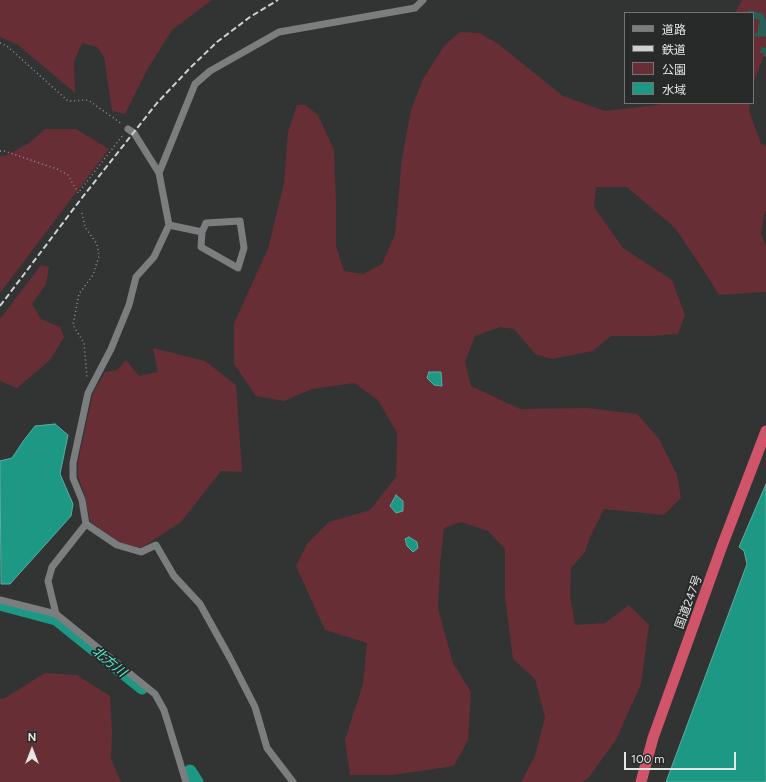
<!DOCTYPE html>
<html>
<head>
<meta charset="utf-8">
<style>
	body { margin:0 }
	#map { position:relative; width:766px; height:782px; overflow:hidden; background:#313433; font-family:Figtree,"Noto Sans JP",sans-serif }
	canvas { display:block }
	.legend { position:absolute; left:624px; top:12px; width:130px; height:92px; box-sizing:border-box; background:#272a29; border:1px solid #737575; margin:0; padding:5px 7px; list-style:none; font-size:12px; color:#e4e6e6 }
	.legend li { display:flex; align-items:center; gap:8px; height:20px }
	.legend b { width:20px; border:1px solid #737575 }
	.north { position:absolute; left:12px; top:730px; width:40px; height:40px; -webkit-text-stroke:3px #272a29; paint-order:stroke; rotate:0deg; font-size:11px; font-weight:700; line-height:16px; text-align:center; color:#e4e6e6 }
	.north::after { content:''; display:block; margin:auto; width:14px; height:18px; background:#e4e6e6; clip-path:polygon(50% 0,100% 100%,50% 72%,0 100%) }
	.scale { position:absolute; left:624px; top:752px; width:112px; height:18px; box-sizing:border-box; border:2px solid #e4e6e6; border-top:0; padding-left:5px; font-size:12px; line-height:14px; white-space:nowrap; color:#e4e6e6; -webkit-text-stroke:3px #272a29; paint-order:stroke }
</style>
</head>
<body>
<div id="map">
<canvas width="766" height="782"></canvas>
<ul class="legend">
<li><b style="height:5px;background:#7b7e7e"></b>道路</li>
<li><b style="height:5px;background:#cfd1d1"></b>鉄道</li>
<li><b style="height:11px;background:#672e36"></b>公園</li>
<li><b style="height:11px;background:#1d9884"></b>水域</li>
</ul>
<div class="north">N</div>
<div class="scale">100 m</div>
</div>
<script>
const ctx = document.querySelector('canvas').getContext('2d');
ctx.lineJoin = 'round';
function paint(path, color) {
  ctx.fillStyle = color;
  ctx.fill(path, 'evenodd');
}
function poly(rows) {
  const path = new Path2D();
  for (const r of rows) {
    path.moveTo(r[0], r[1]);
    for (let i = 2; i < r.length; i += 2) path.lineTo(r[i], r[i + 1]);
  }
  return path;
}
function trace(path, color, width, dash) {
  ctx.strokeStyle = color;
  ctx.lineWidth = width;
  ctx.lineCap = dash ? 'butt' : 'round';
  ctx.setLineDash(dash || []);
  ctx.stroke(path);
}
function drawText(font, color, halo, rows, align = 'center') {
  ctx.font = font + ' Figtree,"Noto Sans JP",sans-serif';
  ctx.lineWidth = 4;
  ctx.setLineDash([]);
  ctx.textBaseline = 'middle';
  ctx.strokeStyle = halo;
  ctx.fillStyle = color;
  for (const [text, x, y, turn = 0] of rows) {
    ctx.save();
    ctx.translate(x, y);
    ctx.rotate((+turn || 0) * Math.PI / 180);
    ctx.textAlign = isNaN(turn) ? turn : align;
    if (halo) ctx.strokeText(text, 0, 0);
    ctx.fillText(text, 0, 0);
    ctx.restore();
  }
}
const green = poly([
	[0,0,212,0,172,30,147,70,125,114,112,111,104,57,97,47,82,43,74,62,75,93,18,45,0,37],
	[742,0,766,0,766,51,753,83,753,13,735,13],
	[460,32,479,33,497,43,563,96,605,111,657,105,662,103,750,103,749,111,761,144,766,146,766,211,765,211,761,233,766,247,766,292,719,295,706,274,675,228,627,187,596,187,594,207,623,248,672,280,685,315,678,334,650,336,611,336,593,351,552,359,535,354,514,329,500,327,475,336,465,362,471,386,520,409,587,408,637,414,659,439,677,475,681,498,664,515,604,509,590,537,585,552,571,568,570,595,575,625,605,623,629,605,649,625,641,684,616,740,589,777,583,782,521,782,535,756,545,717,535,679,513,659,505,597,505,549,488,531,461,522,444,528,440,565,438,609,453,663,471,692,468,740,454,766,392,775,350,775,345,740,363,684,367,643,325,630,296,566,307,544,329,522,370,510,396,477,397,433,378,400,354,383,312,389,284,401,256,396,234,364,234,323,268,249,284,183,288,132,297,105,305,105,318,115,334,150,336,204,336,246,344,271,363,274,382,264,395,235,402,158,411,110,423,79,444,46],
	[45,129,76,129,101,144,109,149,0,293,0,156,5,156,29,143],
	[41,265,49,267,46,284,32,304,41,319,60,327,64,337,50,360,17,388,0,381,0,319],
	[153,348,205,361,236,385,242,472,221,471,181,522,141,548,120,543,90,521,85,496,78,476,78,461,93,393,105,372,117,370,126,360,139,376,158,372],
	[45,673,77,675,110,696,112,731,111,759,121,782,0,782,0,699,5,698]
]);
const water = poly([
	[429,372,441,372,442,386,434,385,427,378,429,372],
	[55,424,68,435,60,474,73,504,71,516,10,584,1,584,0,461,12,458,24,440,35,426,55,424],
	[766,484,766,782,666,782,747,564,744,551,739,547,766,484],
	[396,495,403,501,403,511,396,513,390,506,396,495],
	[409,537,417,542,418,548,413,552,407,546,405,539,409,537]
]);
const river = poly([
	[0,604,56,619,142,688],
	[190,771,197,782]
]);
const building = poly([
	[748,10,764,14,764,18,766,19,766,37,761,36,761,37,753,36,753,33,757,34,760,20,753,18,753,13,748,13],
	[761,47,766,48,766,57,763,56,764,53,760,53]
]);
const path = poly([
	[0,43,7,46,68,101,88,100,122,124],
	[0,151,4,151,57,169,68,175,78,193,123,135],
	[82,213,85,227,97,244,99,256,93,275,79,294,73,325,84,343,87,379]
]);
const minor = poly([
	[128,129,134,133,159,173,169,225,154,257,136,277,129,305,111,349,88,393,73,463,73,478,82,500,86,524,117,545,141,552,156,545,174,576,200,604,230,658,255,707,267,748,293,782],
	[159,173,195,84,210,71,279,32,415,8,423,0],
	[169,225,202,232,206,223,240,221,244,248,238,268,201,247,202,232],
	[0,600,56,614,155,694,164,710,186,782],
	[56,614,48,581,52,567,86,524]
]);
const highway = poly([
	[641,782,653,738,722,546,766,431]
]);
const rail = poly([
	[0,306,81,199,157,103,191,67,217,42,250,17,278,0]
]);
const streetNames = [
	["国道247号",689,602,-70]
];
const waterNames = [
	["北方川",109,662,39]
];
paint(green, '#672e36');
paint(water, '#1d9884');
trace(water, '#59afa1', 1);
trace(river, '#1d9884', 13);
paint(building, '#266055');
trace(path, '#909292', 1.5, [1, 3]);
trace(minor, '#7b7e7e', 7);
trace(highway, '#d0556a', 11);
trace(rail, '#cfd1d1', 2, [6, 3]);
drawText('12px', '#e4e6e6', '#272a29', streetNames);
drawText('italic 13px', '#59f3d8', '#272a29', waterNames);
</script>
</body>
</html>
